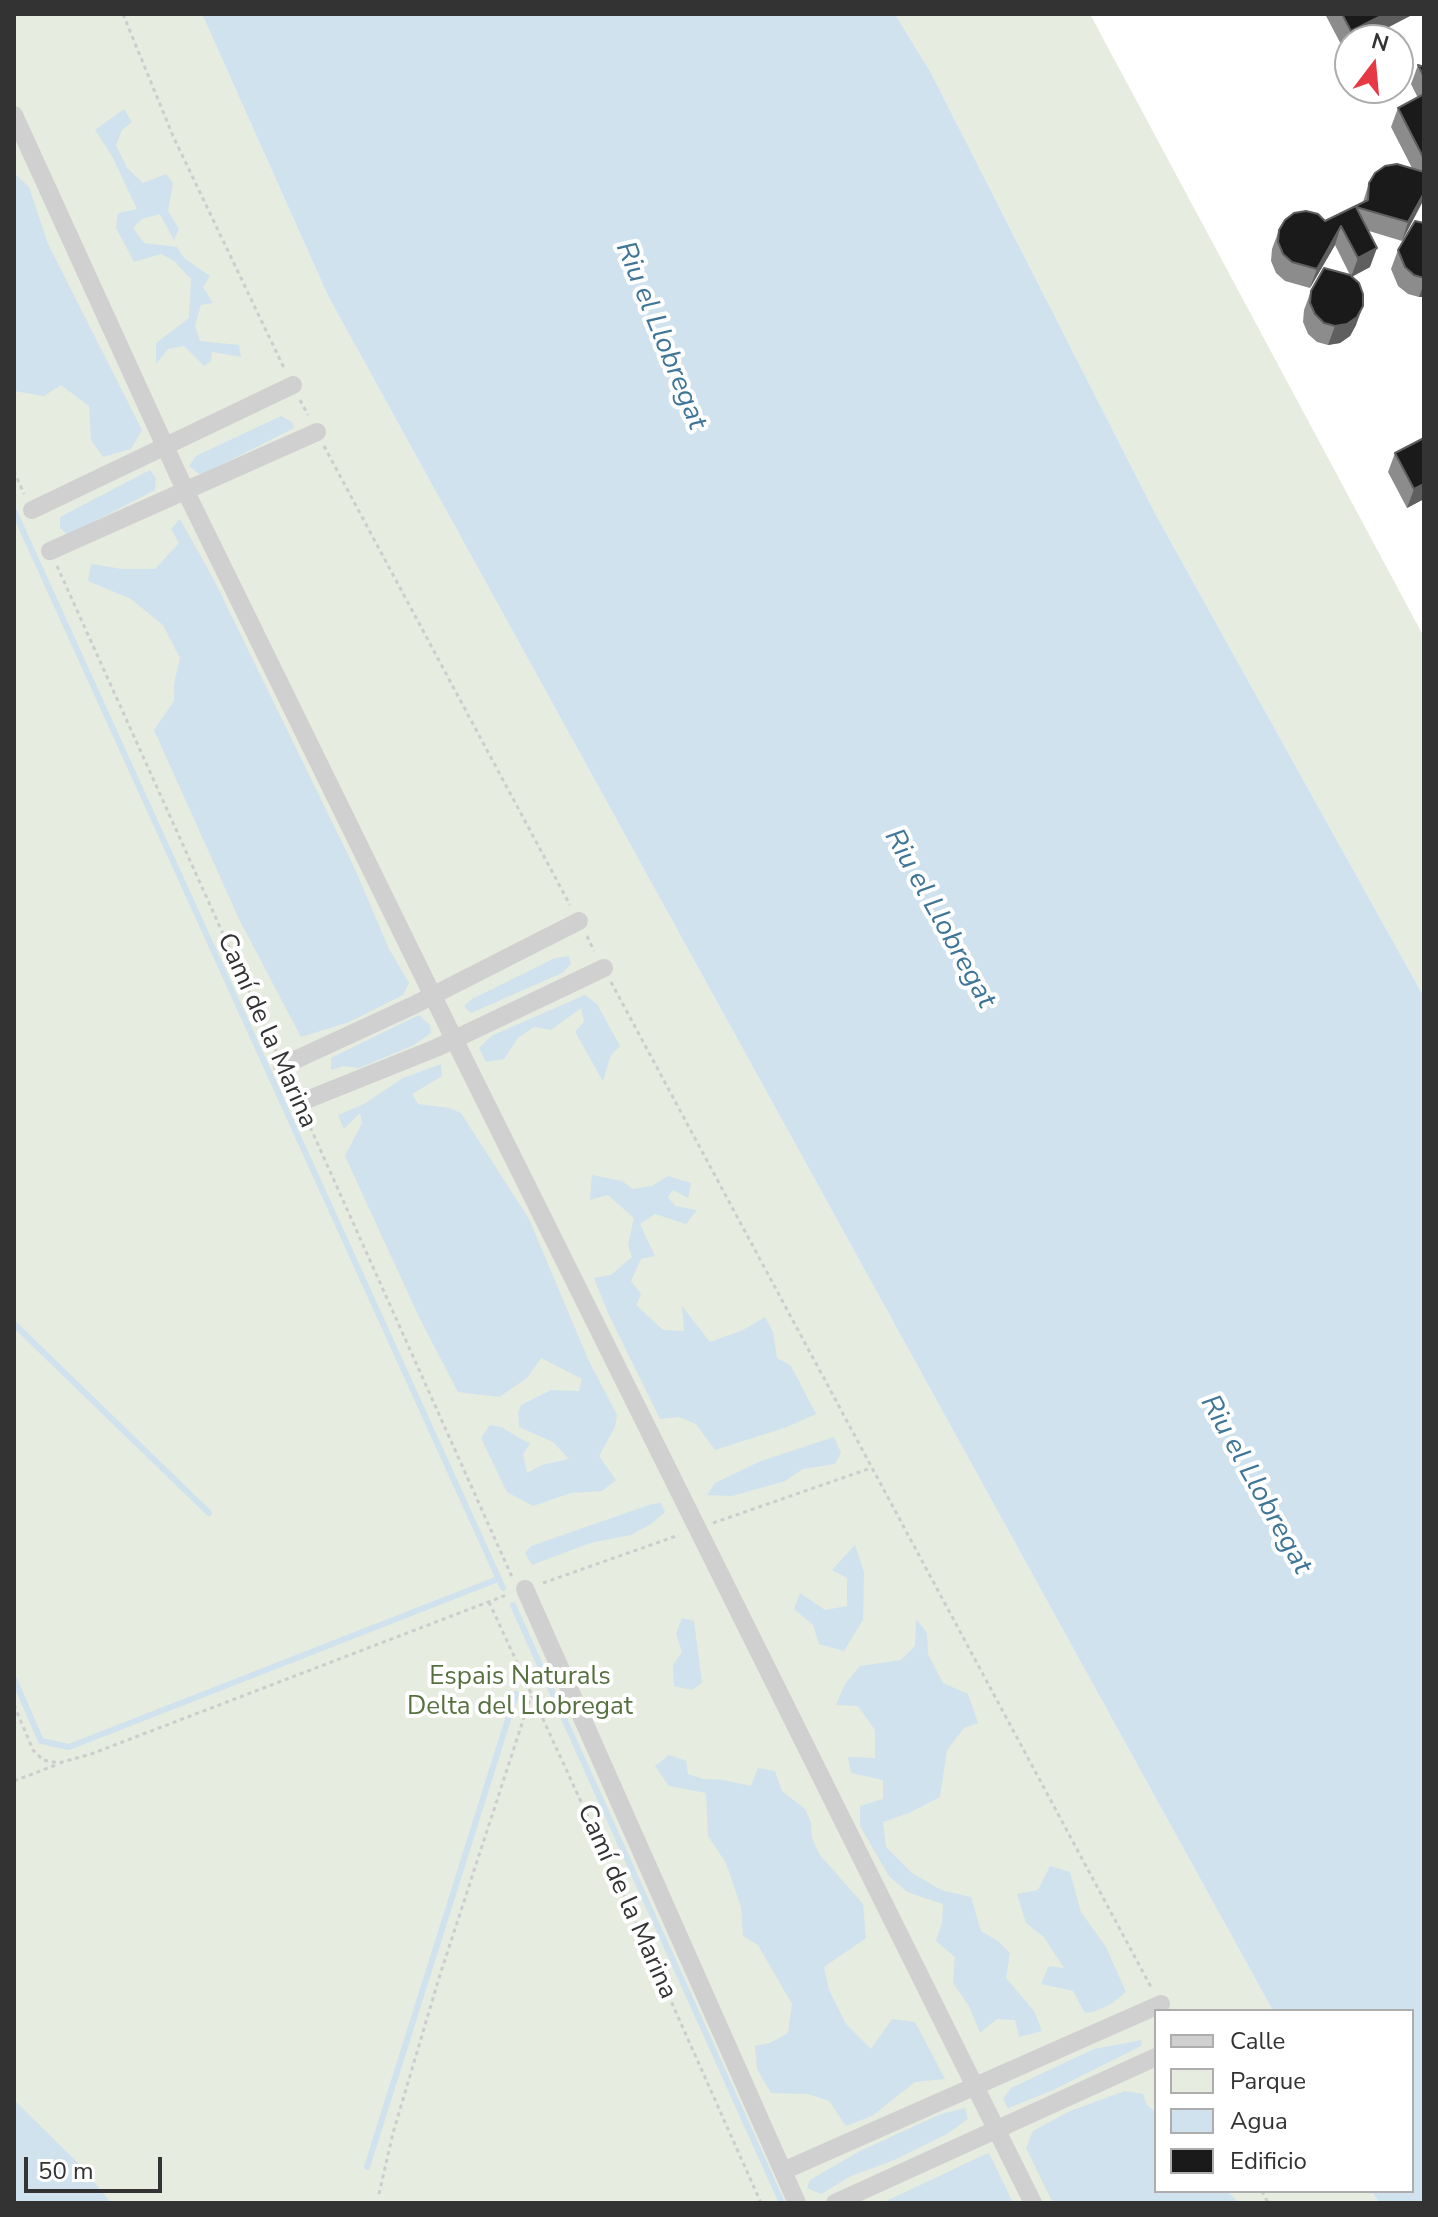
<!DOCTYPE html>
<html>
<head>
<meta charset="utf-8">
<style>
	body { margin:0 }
	#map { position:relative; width:1438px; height:2217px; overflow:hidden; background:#fff; font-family:"Nunito Sans",sans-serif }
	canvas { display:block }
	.frame { position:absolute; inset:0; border:16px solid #333; pointer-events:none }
	.legend { position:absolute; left:1154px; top:2009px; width:260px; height:184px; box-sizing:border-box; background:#fff; border:2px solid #adadad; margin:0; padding:10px 14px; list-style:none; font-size:24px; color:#333 }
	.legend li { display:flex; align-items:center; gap:16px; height:40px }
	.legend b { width:40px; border:2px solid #adadad }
	.north { position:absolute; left:1334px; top:24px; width:80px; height:80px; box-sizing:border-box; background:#fff; border:2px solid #adadad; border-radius:50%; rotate:16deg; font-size:22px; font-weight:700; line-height:32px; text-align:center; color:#333 }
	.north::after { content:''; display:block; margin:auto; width:28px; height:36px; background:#e63946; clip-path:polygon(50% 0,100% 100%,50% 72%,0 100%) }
	.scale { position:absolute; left:24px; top:2157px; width:138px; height:36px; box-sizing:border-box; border:4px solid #333; border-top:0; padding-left:10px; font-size:24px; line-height:28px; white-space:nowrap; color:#333; -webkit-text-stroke:6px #fff; paint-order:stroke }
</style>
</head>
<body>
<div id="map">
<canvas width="1438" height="2217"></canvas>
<div class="frame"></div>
<ul class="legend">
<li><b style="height:10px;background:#d0d0d0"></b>Calle</li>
<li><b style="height:22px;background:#e6ecdf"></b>Parque</li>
<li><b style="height:22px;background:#cfe2ee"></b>Agua</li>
<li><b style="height:22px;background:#1a1a1a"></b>Edificio</li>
</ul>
<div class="north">N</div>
<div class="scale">50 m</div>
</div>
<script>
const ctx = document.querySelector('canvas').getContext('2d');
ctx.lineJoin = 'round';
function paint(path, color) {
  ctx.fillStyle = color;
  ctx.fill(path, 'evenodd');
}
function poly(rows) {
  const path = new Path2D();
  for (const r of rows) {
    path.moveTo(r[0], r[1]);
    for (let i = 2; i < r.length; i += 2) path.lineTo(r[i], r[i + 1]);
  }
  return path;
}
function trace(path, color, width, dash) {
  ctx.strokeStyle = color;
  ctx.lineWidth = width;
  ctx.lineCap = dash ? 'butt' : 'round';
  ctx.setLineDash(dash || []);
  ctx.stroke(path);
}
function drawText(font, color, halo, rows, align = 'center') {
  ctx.font = font + ' "Nunito Sans",sans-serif';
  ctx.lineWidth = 8;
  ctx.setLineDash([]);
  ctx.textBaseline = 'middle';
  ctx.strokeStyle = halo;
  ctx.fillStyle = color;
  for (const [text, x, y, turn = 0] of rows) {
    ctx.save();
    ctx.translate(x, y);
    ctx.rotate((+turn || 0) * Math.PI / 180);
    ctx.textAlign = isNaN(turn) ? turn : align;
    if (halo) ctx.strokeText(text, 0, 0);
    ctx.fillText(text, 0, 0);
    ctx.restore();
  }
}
const green = poly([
	[14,14,202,14,328,296,1273,2011,1156,2011,1156,2191,1372,2191,1379,2203,14,2203],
	[895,14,1090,14,1424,637,1424,997,1156,515,930,71]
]);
const water = poly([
	[202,14,895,14,930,71,1156,515,1424,997,1424,2203,1379,2203,1372,2191,1412,2191,1412,2011,1273,2011,328,296],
	[124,109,132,122,122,130,116,145,127,168,143,183,166,174,173,183,168,211,179,229,174,240,160,214,142,219,133,228,144,243,177,247,184,258,210,276,203,287,213,303,201,305,195,326,200,341,239,345,241,357,212,352,211,361,204,366,184,346,168,349,156,364,156,343,189,318,191,279,174,261,161,254,134,262,116,228,118,213,137,209,112,156,95,130],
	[14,173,29,187,48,244,142,430,131,449,103,457,91,440,89,406,61,385,44,396,14,391],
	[281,416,292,422,294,428,201,475,189,466,196,456],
	[150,470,156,478,155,490,68,535,60,528,60,517],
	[180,519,214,580,354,867,389,949,409,983,403,995,349,1022,301,1037,239,919,154,730,174,701,174,684,180,658,163,625,131,599,88,581,91,564,122,569,155,569,179,543,171,529],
	[569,956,571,964,562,973,471,1013,464,1006,472,999,555,958],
	[585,995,597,1004,620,1046,611,1055,603,1081,575,1032,584,1022,581,1008,551,1030,534,1027,518,1038,504,1059,486,1062,479,1048,491,1036],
	[419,1015,430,1025,431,1033,414,1045,359,1068,343,1066,331,1070,331,1058],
	[441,1064,442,1076,412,1094,418,1104,449,1108,461,1113,529,1219,588,1359,617,1415,615,1427,599,1456,616,1480,602,1491,571,1493,533,1506,507,1492,481,1438,490,1425,501,1427,530,1444,523,1454,527,1473,542,1465,569,1459,553,1442,519,1427,518,1413,521,1405,551,1390,579,1391,582,1379,541,1358,527,1378,499,1397,458,1392,419,1317,345,1156,362,1123,360,1113,344,1129,338,1115,364,1104,403,1078],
	[592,1175,622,1181,633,1189,652,1186,668,1176,691,1183,688,1198,673,1190,668,1197,675,1206,697,1210,686,1224,655,1214,640,1224,655,1256,641,1259,631,1281,641,1294,636,1305,663,1330,684,1331,682,1306,710,1342,743,1330,765,1317,773,1332,777,1358,791,1366,816,1414,787,1427,715,1450,696,1424,679,1417,660,1419,608,1313,594,1278,611,1275,632,1257,628,1245,634,1218,608,1195,590,1200],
	[834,1437,841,1453,835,1464,803,1469,785,1481,732,1496,707,1495,715,1483,761,1461],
	[661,1503,665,1512,651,1524,631,1535,590,1543,532,1565,525,1553,531,1546,652,1504],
	[855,1545,864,1572,863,1620,844,1651,819,1644,813,1625,794,1609,800,1593,825,1610,847,1606,847,1578,832,1570],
	[682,1618,694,1621,702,1683,692,1690,674,1686,673,1665,682,1652,676,1634],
	[916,1619,927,1633,928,1654,943,1683,968,1694,978,1723,964,1728,947,1750,940,1797,909,1813,883,1822,886,1847,912,1873,941,1890,971,1897,981,1931,998,1941,1010,1953,1006,1978,1034,2011,1042,2031,1019,2037,1015,2020,997,2019,980,2033,969,2006,953,1983,955,1957,936,1941,942,1923,943,1904,907,1892,889,1876,860,1826,860,1806,883,1799,883,1780,851,1773,848,1757,875,1758,875,1730,858,1706,836,1705,845,1684,860,1666,901,1660,915,1646],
	[669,1755,686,1761,688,1774,703,1779,723,1780,751,1786,758,1768,775,1771,782,1791,805,1809,811,1823,812,1838,819,1854,863,1904,866,1938,824,1967,829,1990,846,2024,871,2049,892,2019,915,2022,945,2079,915,2082,872,2116,846,2126,829,2101,808,2094,771,2093,757,2069,755,2046,770,2043,788,2033,792,2004,758,1945,743,1936,741,1907,726,1863,708,1836,706,1793,669,1786,655,1766],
	[1050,1866,1070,1872,1081,1912,1106,1947,1126,1992,1111,2004,1093,2012,1085,2013,1073,1991,1041,1984,1049,1966,1064,1968,1044,1937,1026,1923,1017,1894,1038,1890],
	[1142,2040,1141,2046,1053,2090,1008,2108,1003,2099,1011,2088,1094,2049],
	[1125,2091,1143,2094,1147,2105,1156,2113,1156,2191,1227,2191,1239,2203,1053,2203,1026,2148,1033,2131,1070,2111],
	[14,2100,81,2166,111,2203,14,2203],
	[965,2108,968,2119,947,2134,894,2160,851,2176,821,2194,807,2188,810,2180,860,2151,941,2114],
	[989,2153,1013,2203,882,2203,988,2153]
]);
const stream = poly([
	[14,511,503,1588],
	[14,1324,209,1513],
	[513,1605,782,2203],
	[14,1679,41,1741,69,1747,498,1579],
	[367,2167,516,1694]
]);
const path = poly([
	[123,14,173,136,284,368],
	[300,400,308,415],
	[324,446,570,905],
	[14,471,24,494],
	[57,566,276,1051],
	[587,936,594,951],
	[611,982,1151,1987],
	[307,1120,512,1577],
	[713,1523,871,1468],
	[543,1583,679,1535],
	[489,1602,613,1871,761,2203],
	[14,1705,33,1750,43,1760,59,1763,91,1754,509,1594],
	[14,1781,56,1765],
	[1262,2191,1268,2203],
	[379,2194,393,2133,439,1978,531,1696]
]);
const minor = poly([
	[14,115,185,490,454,1039,1033,2203],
	[32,510,293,385],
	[50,551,317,432],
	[282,1066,414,1005,579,921],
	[299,1103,436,1048,604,968],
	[525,1589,797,2203],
	[783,2171,1161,2004],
	[835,2203,1156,2057]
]);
const wall = poly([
	[1325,14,1414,14,1350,40,1350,47,1344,50],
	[1418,65,1424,67,1424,199,1402,241,1369,231,1370,267,1352,277,1356,325,1350,336,1340,343,1328,345,1317,342,1308,334,1303,322,1304,310,1311,291,1350,275,1335,245,1310,288,1285,281,1276,273,1271,261,1272,249,1279,230,1325,221,1363,202,1369,183,1412,168,1391,127,1398,108,1418,98,1411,84],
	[1424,223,1424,297,1419,297,1408,294,1398,286,1391,269,1398,250],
	[1424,438,1424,499,1407,508,1388,472,1395,453]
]);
const shadedWall = poly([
	[1385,14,1414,14,1364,40,1350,40,1350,47,1344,50,1351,31],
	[1424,193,1424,199,1402,241,1408,222],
	[1341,226,1335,245,1310,288,1317,269],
	[1377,248,1370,267,1351,277,1358,258],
	[1424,283,1424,297,1419,297],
	[1363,306,1356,325,1350,336,1340,343,1328,345,1335,326],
	[1424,484,1424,499,1407,508,1414,489]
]);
const building = poly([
	[1342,14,1385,14,1351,31,1342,14],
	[1418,65,1424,67,1424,77,1418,65],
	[1424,94,1424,159,1398,108,1424,94],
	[1397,164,1424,172,1424,193,1408,222,1356,207,1377,248,1358,258,1341,226,1317,269,1292,262,1283,254,1278,242,1279,230,1285,220,1294,213,1306,211,1318,214,1325,221,1368,200,1369,183,1375,173,1385,166,1397,164],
	[1415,221,1424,223,1424,278,1414,275,1405,267,1398,250,1415,221],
	[1324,268,1350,275,1359,283,1363,294,1363,306,1357,317,1347,324,1335,326,1324,323,1315,314,1310,303,1311,291,1324,268],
	[1424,438,1424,484,1414,489,1395,453,1424,438]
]);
const streetNames = [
	["Camí de la Marina",266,1031,66],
	["Camí de la Marina",626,1902,66]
];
const parkNames = [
	["Espais Naturals",520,1678],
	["Delta del Llobregat",520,1708]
];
const waterNames = [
	["Riu el Llobregat",660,336,68],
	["Riu el Llobregat",939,919,61],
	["Riu el Llobregat",1255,1485,61]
];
paint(green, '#e6ecdf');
paint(water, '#cfe2ee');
trace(stream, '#cfe2ee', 6);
trace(path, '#cdcdcd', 3, [4, 4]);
trace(minor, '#d0d0d0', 18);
paint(wall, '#8c8c8c');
paint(shadedWall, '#5f5f5f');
paint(building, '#1a1a1a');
trace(building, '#5f5f5f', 2);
drawText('26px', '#333', '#fff', streetNames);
drawText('26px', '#56703f', '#fff', parkNames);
drawText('italic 28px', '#3f7597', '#fff', waterNames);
</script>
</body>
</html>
